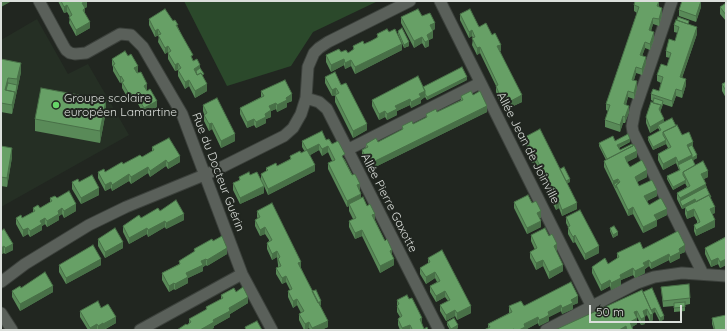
<!DOCTYPE html>
<html>
<head>
<meta charset="utf-8">
<style>
	body { margin:0 }
	#map { position:relative; width:727px; height:331px; overflow:hidden; background:#212620; font-family:Quicksand,sans-serif }
	canvas { display:block }
	.frame { position:absolute; inset:0; border:2px solid #dbdfdb; pointer-events:none }
	.scale { position:absolute; left:589px; top:305px; width:93px; height:18px; box-sizing:border-box; border:2px solid #dbdfdb; border-top:0; padding-left:5px; font-size:12px; line-height:14px; white-space:nowrap; color:#dbdfdb; -webkit-text-stroke:3px #212620; paint-order:stroke }
</style>
</head>
<body>
<div id="map">
<canvas width="727" height="331"></canvas>
<div class="frame"></div>
<div class="scale">50 m</div>
</div>
<script>
const ctx = document.querySelector('canvas').getContext('2d');
ctx.lineJoin = 'round';
function paint(path, color) {
  ctx.fillStyle = color;
  ctx.fill(path, 'evenodd');
}
function poly(rows) {
  const path = new Path2D();
  for (const r of rows) {
    path.moveTo(r[0], r[1]);
    for (let i = 2; i < r.length; i += 2) path.lineTo(r[i], r[i + 1]);
  }
  return path;
}
function trace(path, color, width, dash) {
  ctx.strokeStyle = color;
  ctx.lineWidth = width;
  ctx.lineCap = dash ? 'butt' : 'round';
  ctx.setLineDash(dash || []);
  ctx.stroke(path);
}
function drawText(font, color, halo, rows, align = 'center') {
  ctx.font = font + ' Quicksand,sans-serif';
  ctx.lineWidth = 4;
  ctx.setLineDash([]);
  ctx.textBaseline = 'middle';
  ctx.strokeStyle = halo;
  ctx.fillStyle = color;
  for (const [text, x, y, turn = 0] of rows) {
    ctx.save();
    ctx.translate(x, y);
    ctx.rotate((+turn || 0) * Math.PI / 180);
    ctx.textAlign = isNaN(turn) ? turn : align;
    if (halo) ctx.strokeText(text, 0, 0);
    ctx.fillText(text, 0, 0);
    ctx.restore();
  }
}
const built = poly([
	[37,19,68,74,88,64,129,135,1,207,1,40]
]);
const green = poly([
	[184,1,378,1,313,32,291,66,227,86]
]);
const minor = poly([
	[39,1,63,45,66,50,70,53,75,54,86,53,120,34,131,35,143,47,182,114,242,274,272,330],
	[440,1,592,307],
	[672,1,635,110,632,126,633,132,703,274],
	[306,98,319,102,327,109,439,330],
	[347,150,480,83],
	[1,282,25,264,89,225,126,207,214,171,284,136,293,128,301,114,306,98,308,67,314,53,319,48,328,42,410,1],
	[1,313,12,330],
	[140,330,242,274],
	[546,330,637,283,654,277,682,273,726,276]
]);
const wall = poly([
	[58,1,87,1,87,7,85,8,85,14,90,28,76,36,69,23,70,17,67,12,64,13],
	[659,1,659,7,662,14,659,26,653,24,651,31,654,39,650,50,645,48,642,56,646,63,642,75,636,73,634,80,637,88,634,99,628,97,626,105,629,112,625,123,623,123,620,132,605,127,605,120,608,111,606,110,606,104,637,13,634,11,634,5],
	[726,3,726,21,720,14,720,7],
	[701,7,696,22,679,16,679,10],
	[460,14,492,35,501,51,500,51,522,102,507,109,503,101,500,102,496,92,496,86,480,53,477,55,472,45,473,38,472,36,469,38,460,20],
	[422,16,435,29,433,30,433,38,429,40,429,46,425,48,422,43,414,48,401,23,401,17],
	[149,19,173,21,178,27,193,60,200,68,207,91,195,98,189,86,185,89,178,76,178,70,175,71,168,59,168,52,165,54,158,42,159,35,155,37,149,25],
	[689,24,697,34,682,78,686,85,682,98,676,96,672,107,663,104,660,112,664,122,676,126,682,135,693,148,697,158,693,160,695,165,708,177,704,179,711,200,715,213,712,214,715,227,696,236,694,231,694,225,697,223,697,221,694,216,687,219,685,214,685,208,682,209,677,199,677,193,687,187,685,183,673,190,667,179,667,176,679,170,676,163,663,170,658,160,658,154,668,148,666,144,653,150,648,140,648,137,660,131,658,128,650,133,646,123,646,117,653,101,651,100,651,94,659,91,661,83,657,81,657,75,667,66,670,58,666,57,666,51,675,41,678,33,674,32,674,25],
	[398,31,409,46,404,48,398,34],
	[389,32,402,50,355,74,351,66,345,69,344,65,331,72,326,62,326,55,348,53,353,50,353,46,364,44,377,38,377,34],
	[1,59,21,72,12,114,1,112],
	[112,59,138,73,137,73,157,107,144,115,137,102,134,104,131,99,129,100,122,88,122,84,121,82,120,83,113,71,113,67,112,65],
	[325,77,341,85,367,130,353,138,335,102,335,95,336,95,332,96,325,83],
	[467,80,427,100,425,97,421,100,421,103,411,108,410,105,397,111,397,115,387,120,385,117,379,120,372,106,372,100,423,87],
	[726,82,726,98,722,91,722,84],
	[261,91,292,101,287,103,287,107,277,112,276,109,271,111,271,117,266,119,266,123,256,128,254,125,247,128,240,114,240,108,261,97],
	[473,95,487,112,369,170,362,156,362,150,366,147,366,144,378,142,402,130,402,126,413,124,426,118,426,114,437,112,461,100,461,96],
	[203,105,235,141,221,148,212,129,209,131,204,121,204,114,203,111],
	[106,111,100,143,35,131,35,119],
	[525,137,560,169,570,182,567,183,577,209,562,216,559,208,556,210,551,200,551,193,535,162,532,163,527,153,527,147,525,143],
	[326,140,332,144,345,160,360,190,361,198,375,220,392,256,394,265,380,273,362,236,355,239,349,227,349,221,353,219,349,211,349,206,347,207,328,169,328,163,332,161,328,152,322,156,319,150,310,155,315,171,268,195,264,186,264,193,240,204,233,190,233,183,239,181,239,177,250,175,261,180,261,174,266,171,266,168,277,166,290,159,290,156,301,153,305,152,302,147,302,141],
	[615,141,630,142,619,148,620,150,637,157,627,162,630,167,647,177,637,182,639,186,657,196,647,201,649,205,667,215,657,220,657,226,643,233,633,214,628,216,604,167,604,161,606,160,599,146,599,143],
	[1,146,12,157,7,187,1,186],
	[152,147,180,162,168,169,166,166,150,177,148,173,131,184,129,181,112,191,111,188,105,191,98,178,98,172,105,172,142,157,152,151],
	[72,182,79,182,99,195,81,204,72,189],
	[50,198,57,198,76,211,64,218,62,214,59,216,59,220,47,227,45,224,42,226,42,230,30,237,28,234,23,237,16,224,16,218,22,218,33,212,33,208,40,208,50,202],
	[514,202,532,203,541,218,540,218,541,227,527,234,514,208],
	[160,211,184,220,166,229,165,227,148,237,147,234,129,244,123,232,123,226],
	[257,211,301,268,312,291,321,305,320,305,328,327,321,330,310,330,309,328,304,330,299,320,299,314,301,313,297,305,293,308,288,297,288,291,290,290,286,282,282,284,276,274,276,268,278,267,278,265,277,257,272,260,267,249,267,243,269,241,269,240,265,234,260,236,255,226,255,220,258,219,257,217],
	[566,217,599,253,585,260,575,242,573,243,568,234,568,227,566,223],
	[610,228,618,235,613,238,610,231],
	[1,231,13,250,5,254,4,253,1,254],
	[725,234,726,234,726,265,720,268,718,264,711,267,705,254,705,248,725,237],
	[531,235,557,250,556,251,563,271,549,279,543,266,536,270,530,258,530,252,535,250,531,241],
	[98,239,123,248,105,258,98,246],
	[213,241,227,254,207,266,206,265,203,267,203,271,188,278,188,283,175,290,174,289,169,292,162,280,162,273,179,264,179,261,194,252,194,249],
	[685,252,680,254,680,258,670,263,669,260,651,269,649,266,645,269,645,273,635,278,633,275,621,280,621,285,611,290,610,286,601,291,592,273,592,267,608,264,617,259,617,253],
	[428,258,471,313,457,320,455,316,446,321,440,311,440,305,448,301,445,297,436,302,430,292,430,286,437,282,435,278,426,284,420,274,420,268,428,264],
	[59,265,101,265,66,284,59,272],
	[661,287,690,298,690,304,685,305,685,311,674,312,674,306,663,307],
	[21,288,53,292,20,311,12,297,12,291],
	[236,292,248,303,230,314,230,317,214,326,214,328,187,325,189,323,189,319,206,310,206,307,221,299,221,295],
	[643,292,664,319,660,322,655,312,653,313,653,320,650,322,647,315,644,316,645,324,641,325,637,317,637,324,632,327,633,330,555,330],
	[397,300,422,324,424,329,428,330,400,330,398,325,398,319,400,317,397,312],
	[578,303,573,305,573,309,562,314,561,311,549,317,549,321,539,326,538,323,525,330,484,330,488,328,488,324,509,313,509,306],
	[101,308,116,323,104,330,103,329,102,330,88,330,80,317,80,311],
	[712,318,726,330,714,330,712,324],
	[447,322,458,328,455,330,450,330,447,325]
]);
const shadedWall = poly([
	[1,1,12,1,1,7],
	[86,1,87,1,87,7,82,9,82,3],
	[659,1,659,6,657,13,657,6],
	[701,1,701,7,696,22,696,16],
	[67,5,67,12,64,13,64,7],
	[85,8,85,15,83,10],
	[662,8,662,14,659,26,659,19],
	[653,18,653,24,649,37,649,30],
	[90,22,90,28,76,36,76,30],
	[435,23,435,29,430,32,430,25],
	[697,27,697,34,680,83,680,77],
	[158,29,158,35,155,37,155,31],
	[472,30,472,36,469,38,469,32],
	[433,31,433,38,429,40,429,46,425,48,425,42,427,35],
	[654,32,654,39,650,50,650,44],
	[422,37,422,43,414,48,414,41],
	[409,42,409,46,404,48,404,45],
	[645,42,645,48,640,62,640,55],
	[402,44,402,50,355,74,355,67],
	[501,45,501,51,497,52,497,46],
	[168,46,168,52,165,54,165,48],
	[480,47,480,53,477,55,477,48],
	[646,57,646,63,642,75,642,69],
	[344,59,344,65,331,72,331,65],
	[351,60,351,66,345,69,345,63],
	[21,63,21,72,12,114,12,105,15,92,17,85,17,79],
	[178,63,178,69,175,71,175,65],
	[200,65,200,71,194,72,194,69],
	[138,66,138,73,134,75,134,68],
	[636,67,636,73,632,86,632,80],
	[121,76,121,82,120,83,120,77],
	[467,77,467,80,427,100,427,97],
	[8,78,8,87,6,96,5,90],
	[686,79,686,85,682,98,682,91],
	[189,80,189,86,185,89,185,82],
	[637,81,637,88,634,99,634,93],
	[147,84,147,90,144,92,144,86],
	[207,84,207,91,195,98,195,91],
	[336,88,336,94,332,96,332,90],
	[676,89,676,96,672,107,672,101],
	[425,91,425,97,421,100,421,103,411,108,411,102,419,94],
	[628,91,628,97,624,110,624,104],
	[131,93,131,99,129,100,129,94],
	[292,94,292,101,287,103,287,107,277,112,277,105,286,98],
	[503,95,503,101,500,102,500,96],
	[522,95,522,102,507,109,507,103],
	[137,96,137,102,134,104,134,98],
	[410,99,410,105,397,111,397,115,387,120,387,114,395,106],
	[106,100,106,111,100,143,100,131],
	[157,101,157,107,144,115,144,108],
	[663,101,663,104,659,116,659,109],
	[276,103,276,109,271,111,271,117,266,119,266,123,256,128,256,122,265,114,269,106],
	[487,106,487,112,369,170,369,164],
	[629,106,629,112,625,123,625,117],
	[385,111,385,117,379,120,379,114],
	[623,116,623,123,620,132,620,125],
	[254,119,254,125,247,128,247,122],
	[664,119,664,126,658,125,658,128,650,133,650,127],
	[212,123,212,129,209,131,209,124],
	[367,124,367,130,353,138,353,131],
	[235,134,235,141,221,148,221,141],
	[630,139,630,142,617,148,617,145],
	[666,140,666,144,653,150,653,147],
	[693,142,693,148,688,151,687,145],
	[319,144,319,150,307,157,307,150],
	[328,146,328,152,322,156,322,149],
	[12,148,12,157,7,187,7,178],
	[637,151,637,157,625,163,625,157],
	[692,155,692,161,678,165,678,162],
	[697,155,697,158,692,161,692,158],
	[180,156,180,162,168,169,168,163],
	[535,156,535,162,532,163,532,157],
	[676,157,676,163,663,170,663,164],
	[166,160,166,166,150,177,150,171],
	[315,165,315,171,268,195,268,189],
	[148,167,148,173,131,184,131,177],
	[647,170,647,177,635,183,635,177],
	[708,171,708,177,701,180,701,174],
	[129,174,129,181,112,191,112,185],
	[570,179,570,182,564,185,564,181],
	[618,179,618,185,614,184,613,187,613,181],
	[686,180,686,183,673,190,673,187],
	[111,182,111,188,105,191,105,185],
	[360,184,360,190,357,192,357,185],
	[706,184,706,191,680,201,680,198],
	[264,186,264,193,240,204,240,198],
	[99,188,99,195,81,204,81,198],
	[657,190,657,196,644,202,644,196],
	[361,194,361,200,349,204,349,206,347,207,347,201],
	[695,199,695,203,682,209,682,206],
	[559,202,559,208,556,210,556,204],
	[577,203,577,209,562,216,562,210],
	[76,204,76,211,64,218,64,211],
	[633,207,633,214,628,216,628,210],
	[715,207,715,213,710,215,710,209],
	[62,208,62,214,59,216,59,220,47,227,47,221,58,211],
	[667,209,667,215,654,221,654,215],
	[694,209,694,216,687,219,687,212],
	[541,211,541,218,537,219,537,213],
	[184,214,184,220,166,229,166,223],
	[375,214,375,220,372,222,372,215],
	[45,218,45,224,42,226,42,230,30,237,30,231,40,221],
	[657,220,657,226,643,233,643,227],
	[715,220,715,227,696,236,696,230],
	[165,221,165,227,148,237,148,230],
	[541,221,541,227,527,234,527,228],
	[265,227,265,234,260,236,260,230],
	[28,228,28,234,23,237,23,230],
	[147,228,147,234,129,244,129,238],
	[362,230,362,236,355,239,355,233],
	[618,232,618,235,613,238,613,235],
	[575,235,575,242,573,243,573,237],
	[123,242,123,248,105,258,105,252],
	[13,244,13,250,5,254,5,248],
	[557,244,557,250,554,252,554,246],
	[685,245,685,252,680,254,680,258,670,263,670,257,679,249],
	[4,246,4,253,1,254,1,248],
	[599,246,599,253,585,260,585,254],
	[227,248,227,254,207,266,207,260],
	[392,250,392,256,390,251],
	[277,251,277,257,272,260,272,254],
	[669,254,669,260,651,269,651,263],
	[718,258,718,264,711,267,711,261],
	[101,259,101,265,66,284,66,278],
	[206,259,206,265,203,267,203,271,188,278,188,283,175,290,175,284,186,273,201,261],
	[394,259,394,265,380,273,380,266],
	[726,259,726,265,720,268,720,262],
	[543,260,543,266,536,270,536,263],
	[649,260,649,266,645,269,645,273,635,278,635,271,643,263],
	[301,262,301,268,298,269,298,263],
	[563,265,563,271,549,279,549,272],
	[633,268,633,275,621,280,621,285,611,290,611,283,620,275],
	[435,272,435,278,426,284,426,277],
	[286,276,286,282,282,284,282,278],
	[610,280,610,286,601,291,601,285],
	[174,283,174,289,169,292,169,286],
	[53,286,53,292,20,311,20,304],
	[445,291,445,297,436,302,436,296],
	[578,296,578,303,573,305,573,309,562,314,562,308,571,300],
	[248,297,248,303,230,314,230,317,214,326,214,328,211,330,200,330,229,308],
	[297,299,297,305,293,308,293,301],
	[321,301,321,305,318,306,318,303],
	[561,305,561,311,549,317,549,321,539,326,539,320,548,312],
	[471,306,471,313,457,320,457,313],
	[655,308,655,312,650,314,650,310],
	[647,309,647,315,643,317,643,311],
	[455,310,455,316,446,321,446,315],
	[637,311,637,317,634,318,634,312],
	[653,314,653,320,650,322,650,315],
	[664,316,664,319,660,322,660,318],
	[116,317,116,323,103,330,103,324],
	[538,317,538,323,525,330,519,330,524,324],
	[645,317,645,324,641,325,641,319],
	[422,318,422,324,420,319],
	[637,318,637,324,630,328,630,322],
	[328,321,328,327,321,330,312,330,312,328],
	[309,322,309,328,305,330,305,324],
	[103,323,103,329,102,330,98,330,98,326],
	[97,324,97,330,90,330,90,328],
	[410,325,410,330,402,330,402,328],
	[458,325,458,328,455,330,451,330,451,329],
	[626,326,626,330,619,330]
]);
const building = poly([
	[61,1,86,1,82,3,85,8,83,10,90,22,76,30,69,17,72,15,67,5,64,7,61,1],
	[635,1,659,1,657,6,662,8,659,19,653,18,649,30,654,32,650,44,645,42,640,55,646,57,642,69,636,67,632,80,637,81,634,93,628,91,624,104,629,106,625,117,623,116,620,125,605,120,610,105,606,104,639,7,634,5,635,1],
	[682,1,701,1,696,16,679,10,682,1],
	[726,3,726,15,720,7,726,3],
	[165,9,173,21,175,20,178,25,176,25,193,55,191,56,193,61,197,59,200,65,194,69,197,75,201,73,207,84,195,91,189,80,185,82,178,70,181,68,178,63,175,65,168,53,171,51,168,46,165,48,158,35,161,34,158,29,155,31,149,19,165,9],
	[418,9,422,16,430,13,435,23,430,25,433,31,427,35,429,40,425,42,422,37,414,41,401,17,418,9],
	[470,9,479,27,486,23,492,35,495,33,501,45,497,46,522,95,507,103,503,95,500,96,496,86,498,85,480,47,477,48,472,38,475,37,472,30,469,32,460,14,470,9],
	[678,17,689,21,688,24,677,20,678,17],
	[676,20,697,27,680,77,686,79,682,91,676,89,672,101,651,94,653,89,659,91,663,77,657,75,661,64,667,66,671,53,666,51,669,39,675,41,679,27,674,25,676,20],
	[402,28,409,42,404,45,398,31,402,28],
	[387,29,389,32,395,29,402,44,355,67,351,60,345,63,344,59,331,65,326,55,339,49,341,52,346,50,348,53,354,49,353,46,363,41,364,44,371,41,378,37,377,34,387,29],
	[125,51,128,56,131,54,138,66,134,68,137,73,141,72,147,84,144,86,147,91,150,89,157,101,144,108,137,96,134,98,131,93,129,94,122,82,124,81,121,76,120,77,113,65,115,64,112,59,125,51],
	[1,59,21,63,17,79,8,78,5,90,15,92,12,105,1,103,1,59],
	[462,67,467,77,427,97,425,94,425,91,423,87,462,67],
	[200,68,204,74,202,75,201,73,197,75,196,71,200,68],
	[335,72,341,85,346,83,367,124,353,131,335,95,339,93,336,88,332,90,325,77,335,72],
	[418,76,425,91,419,94,421,97,411,102,410,99,395,106,397,109,387,114,385,111,379,114,372,100,418,76],
	[285,80,292,94,286,98,287,100,277,105,276,103,269,106,271,110,265,114,266,117,256,122,254,119,247,122,240,108,264,96,261,91,285,80],
	[726,82,726,91,722,84,726,82],
	[8,83,17,85,15,97,15,92,6,90,8,83],
	[41,88,106,100,100,131,35,119,41,88],
	[471,91,473,95,480,91,487,106,369,164,362,150,368,147,366,144,376,138,378,142,403,129,402,126,412,121,413,124,427,117,426,114,436,109,437,112,456,103,463,100,461,96,471,91],
	[217,98,235,134,221,141,212,123,209,124,204,115,207,113,203,105,217,98],
	[654,98,663,101,661,108,661,105,653,103,654,98],
	[651,102,661,105,659,109,664,119,650,127,646,117,651,102],
	[672,118,676,126,663,132,663,135,666,140,653,147,648,137,661,130,658,125,672,118],
	[677,125,682,135,689,132,693,142,687,145,692,155,678,162,676,157,663,164,658,154,671,147,663,132,677,125],
	[540,129,577,203,562,210,559,202,556,204,551,193,553,192,535,156,532,157,527,147,530,146,525,137,540,129],
	[322,131,326,140,329,139,332,144,338,141,345,154,342,156,352,175,355,174,360,184,357,185,361,194,347,201,328,163,335,160,328,146,322,149,319,144,307,150,302,141,322,131],
	[628,134,630,139,617,145,620,150,632,144,633,146,607,159,599,143,613,136,615,141,628,134],
	[169,138,180,156,168,163,166,160,150,171,148,167,131,177,129,174,112,185,111,182,105,185,98,172,104,169,105,172,122,162,123,164,140,155,142,157,154,150,152,147,169,138],
	[634,145,637,151,625,157,627,162,630,167,642,160,647,170,635,177,639,186,652,180,657,190,644,196,649,205,661,198,667,209,654,215,657,220,643,227,633,207,628,210,616,185,620,182,618,179,613,181,604,161,634,145],
	[692,145,697,155,692,158,695,165,683,172,683,175,686,180,673,187,667,176,680,170,678,165,692,158,692,155,688,147,692,145],
	[1,146,12,148,7,178,1,177,1,146],
	[307,150,315,165,268,189,261,174,268,170,266,168,276,163,277,166,291,159,290,156,300,151,301,153,307,150],
	[703,161,708,171,701,174,706,184,680,198,677,193,690,186,683,172,703,161],
	[564,167,570,179,566,181,560,169,564,167],
	[249,172,250,175,257,172,264,186,240,198,233,183,240,180,239,177,249,172],
	[92,175,99,188,81,198,72,182,78,179,79,182,92,175],
	[618,182,619,183,616,185,616,188,614,184,618,182],
	[706,187,711,197,710,197,709,195,696,202,695,199,682,206,680,201,706,187],
	[69,191,76,204,64,211,62,208,58,211,59,214,47,221,45,218,40,221,42,224,30,231,28,228,23,230,16,218,21,215,22,218,35,211,33,208,38,205,40,208,52,201,50,198,55,196,57,198,69,191],
	[528,195,532,203,536,201,541,211,537,213,541,221,527,228,514,202,528,195],
	[709,195,715,207,710,209,715,220,696,230,694,225,700,222,697,215,694,209,687,212,685,207,709,195],
	[363,197,367,206,370,204,375,214,372,215,385,241,387,239,392,250,390,251,394,259,380,266,362,230,355,233,349,221,356,218,349,204,363,197],
	[176,200,184,214,166,223,165,221,148,230,147,228,129,238,123,226,139,215,141,218,158,208,160,211,176,200],
	[272,203,301,262,298,263,328,321,312,328,309,322,305,324,299,314,304,311,297,299,293,301,288,291,292,289,286,276,282,278,276,268,281,266,278,259,280,257,277,251,272,254,267,243,272,240,265,227,260,230,255,220,260,217,257,211,272,203],
	[580,210,599,246,585,254,575,235,573,237,570,232,568,227,570,226,566,217,580,210],
	[614,226,618,232,613,235,610,228,614,226],
	[115,228,123,242,105,252,98,239,115,228],
	[545,228,549,236,552,234,557,244,554,246,563,265,549,272,543,260,536,263,530,252,537,248,531,235,545,228],
	[4,229,13,244,5,248,4,246,1,248,1,231,4,229],
	[678,231,685,245,679,249,680,252,670,257,669,254,651,263,649,260,643,263,645,266,635,271,633,268,620,275,621,278,611,283,610,280,601,285,592,267,605,258,608,264,619,257,617,253,640,242,643,249,678,231],
	[222,236,227,248,207,260,206,259,201,261,203,265,186,273,188,277,175,284,174,283,169,286,162,273,180,264,179,261,195,251,194,249,212,239,213,241,222,236],
	[726,237,726,259,720,262,718,258,711,261,705,248,726,237],
	[93,245,101,259,66,278,59,265,93,245],
	[442,250,471,306,457,313,455,310,446,315,440,305,450,300,445,291,436,296,430,286,440,281,438,277,435,272,426,277,420,268,430,262,428,258,442,250],
	[45,272,53,286,20,304,12,291,20,286,21,288,45,272],
	[571,282,578,296,571,300,573,303,562,308,561,305,548,312,549,315,544,318,539,320,538,317,524,324,525,327,519,330,515,330,514,329,512,330,484,330,490,327,488,324,512,312,509,306,521,301,524,306,571,282],
	[689,284,690,298,663,301,661,287,689,284],
	[243,287,248,297,229,308,230,311,213,320,214,322,200,330,177,330,186,324,187,325,191,322,189,319,207,309,206,307,223,298,221,295,234,288,236,292,243,287],
	[652,288,664,316,660,318,655,308,651,310,643,292,652,288],
	[316,290,321,301,318,303,312,291,316,290],
	[642,290,653,314,650,315,647,309,643,311,645,317,641,319,637,311,634,312,637,318,630,322,633,330,627,330,626,326,619,330,555,330,642,290],
	[407,295,409,299,412,298,422,318,420,319,424,329,427,327,428,330,411,330,412,329,410,325,402,328,398,319,402,316,397,306,399,304,397,300,407,295],
	[98,301,101,308,108,304,116,317,103,324,103,323,98,326,97,324,90,328,80,311,98,301],
	[685,302,685,307,674,308,674,303,685,302],
	[726,315,726,330,715,330,712,318,726,315],
	[454,318,458,325,451,329,447,322,454,318],
	[257,321,262,330,246,330,245,327,257,321]
]);
const markers = [
	[56,105,4,"#65d467"]
];
const poiNames = [
	["Groupe scolaire",64,98],
	["européen Lamartine",64,112]
];
const streetNames = [
	["Allée Jean de Joinville",528,148,63],
	["Rue du Docteur Guérin",218,172,69],
	["Allée Pierre Gaxotte",389,203,63]
];
paint(built, '#252f24');
paint(green, '#2b492b');
trace(minor, '#3c413c', 13);
trace(minor, '#5a605a', 11);
paint(wall, '#598a58');
paint(shadedWall, '#487047');
paint(building, '#67a066');
trace(building, '#487047', 1);
for (const [x, y, r, color] of markers) {
  const dot = new Path2D();
  dot.arc(x, y, r, 0, 2 * Math.PI);
  ctx.fillStyle = color;
  ctx.fill(dot);
  trace(dot, '#212620', 1.5);
}
drawText('12px', '#dbdfdb', '#212620', poiNames, 'left');
drawText('12px', '#dbdfdb', '#212620', streetNames);
</script>
</body>
</html>
